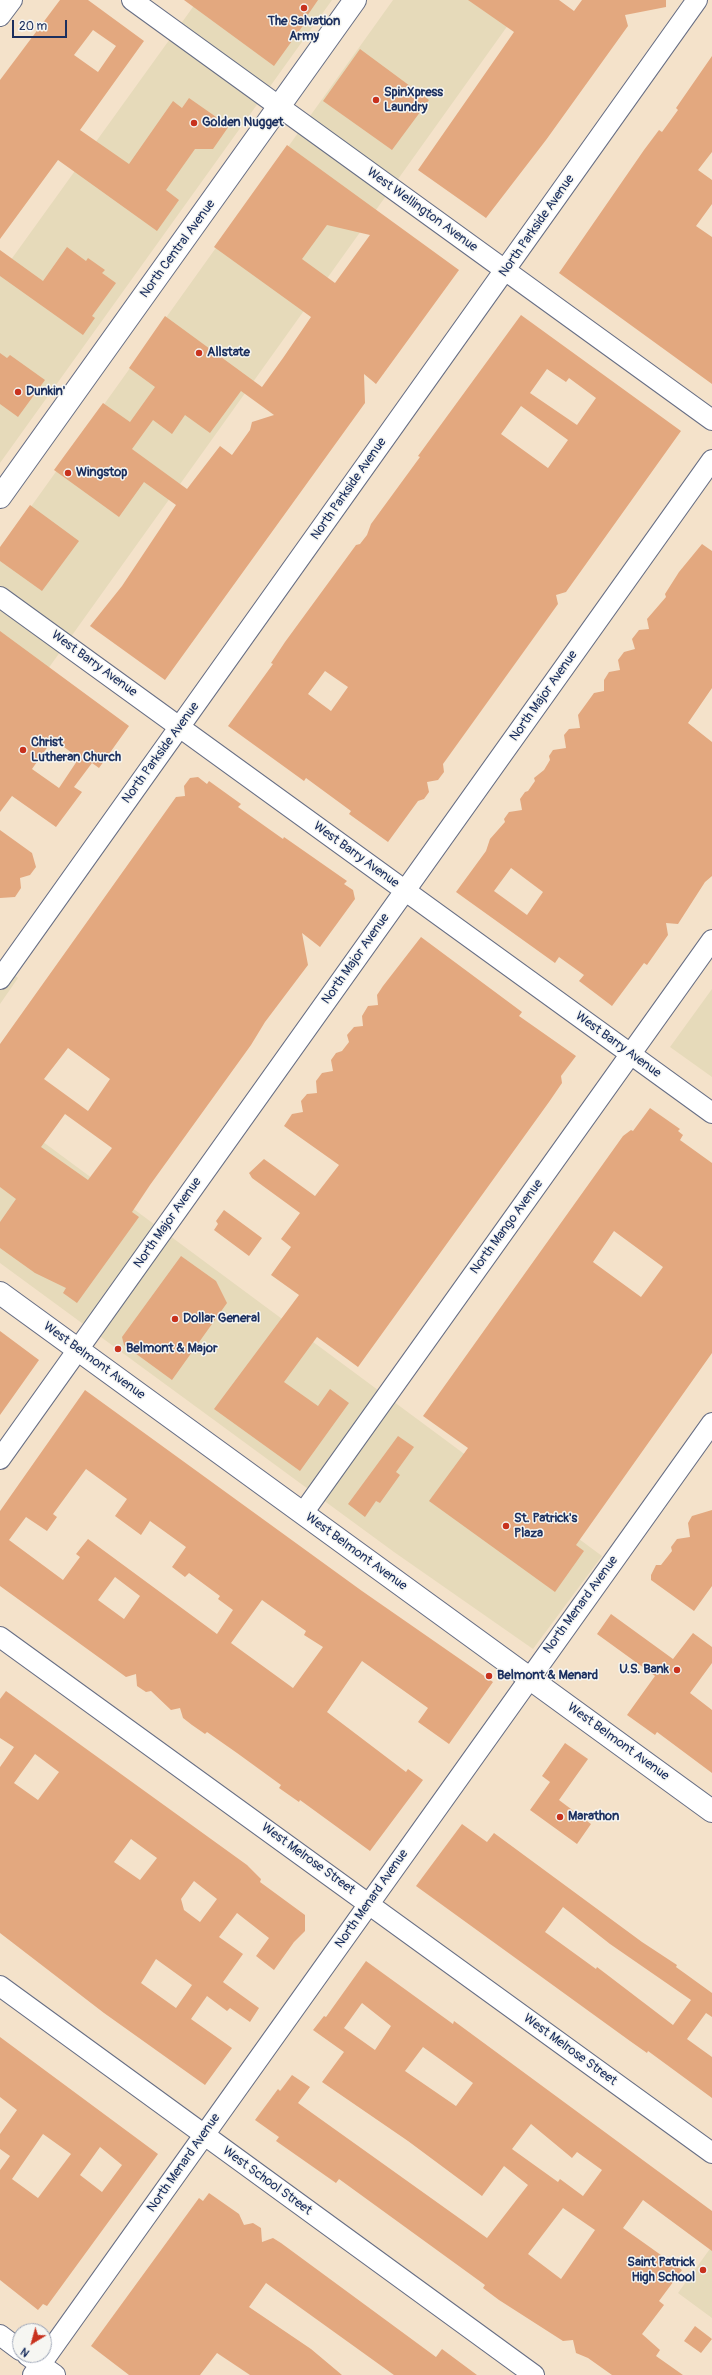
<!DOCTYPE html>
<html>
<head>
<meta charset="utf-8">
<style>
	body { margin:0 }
	#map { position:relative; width:712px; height:2375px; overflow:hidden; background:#f4e2ca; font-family:Pangolin,sans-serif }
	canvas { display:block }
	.north { position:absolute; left:12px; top:2323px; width:40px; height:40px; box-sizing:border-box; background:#f6f6f2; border:1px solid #9ea6b7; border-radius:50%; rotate:217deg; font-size:11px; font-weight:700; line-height:16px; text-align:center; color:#1b2f5e }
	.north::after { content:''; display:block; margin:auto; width:14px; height:18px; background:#c8321e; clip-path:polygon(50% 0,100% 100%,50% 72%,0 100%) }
	.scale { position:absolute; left:12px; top:20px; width:55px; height:18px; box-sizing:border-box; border:2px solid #1b2f5e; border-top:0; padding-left:5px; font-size:12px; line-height:14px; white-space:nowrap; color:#1b2f5e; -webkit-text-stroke:3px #f6f6f2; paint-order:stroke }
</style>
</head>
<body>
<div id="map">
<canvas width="712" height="2375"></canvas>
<div class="north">N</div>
<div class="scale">20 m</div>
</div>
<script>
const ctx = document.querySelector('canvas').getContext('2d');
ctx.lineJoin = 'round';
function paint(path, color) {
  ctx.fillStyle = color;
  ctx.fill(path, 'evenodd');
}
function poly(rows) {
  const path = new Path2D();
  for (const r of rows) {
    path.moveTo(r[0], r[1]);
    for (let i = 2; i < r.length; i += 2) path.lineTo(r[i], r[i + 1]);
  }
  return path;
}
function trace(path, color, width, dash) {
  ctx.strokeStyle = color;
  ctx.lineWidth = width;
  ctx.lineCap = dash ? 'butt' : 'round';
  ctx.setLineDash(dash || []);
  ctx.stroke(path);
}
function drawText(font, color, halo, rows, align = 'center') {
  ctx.font = font + ' Pangolin,sans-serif';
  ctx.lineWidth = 3;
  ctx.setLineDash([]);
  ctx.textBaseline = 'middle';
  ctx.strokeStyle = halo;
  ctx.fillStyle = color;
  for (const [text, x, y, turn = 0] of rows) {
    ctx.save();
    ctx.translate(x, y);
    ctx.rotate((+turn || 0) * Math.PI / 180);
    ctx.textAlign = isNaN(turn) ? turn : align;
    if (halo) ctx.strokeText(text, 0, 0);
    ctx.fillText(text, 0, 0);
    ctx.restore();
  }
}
const built = poly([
	[198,0,332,0,0,463,0,275],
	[393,0,526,0,0,736,0,550],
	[0,965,18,978,0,1004],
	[712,989,712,1077,670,1047],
	[0,1110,602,1556,533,1649,394,1552,0,1263],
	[712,2246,712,2318,678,2293]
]);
const building = poly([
	[60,0,88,0,144,41,80,130,129,164,173,101,182,108,189,98,229,126,213,149,195,149,166,190,179,200,157,231,58,160,0,239,0,80],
	[93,30,116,46,98,72,74,55],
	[184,0,318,0,305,19,307,20,274,66],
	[468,0,559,0,574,11,582,0,666,0,666,7,625,15,628,26,546,140,486,218,418,170,514,32],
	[360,49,429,100,392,150,323,101],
	[712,56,712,152,698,170,712,180,712,204,696,226,712,237,712,384,559,273,644,150,659,130,662,132,678,110,676,108],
	[287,145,459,270,376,384,364,374,365,403,165,680,90,626,122,586,176,505,144,482,119,517,54,470,103,403,130,422,155,387,129,368,165,316,262,387,283,358,311,317,214,247],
	[327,225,370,235,335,283,302,259],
	[241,391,274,415,252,422,250,430,232,455,220,446,187,489,132,449,153,420,172,434,185,415,210,433],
	[67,247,86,261,88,258,105,270,102,273,116,283,92,316,95,318,83,335,0,276,0,250,43,281],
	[521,315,681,431,566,592,556,595,558,604,443,764,444,772,438,780,427,782,429,792,424,799,418,801,388,842,349,814,351,811,306,778,304,781,228,726,273,664,271,663,285,642,356,545,360,544,367,535,371,524,420,457,418,456],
	[547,369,566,382,569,378,596,398,577,425,530,393],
	[521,406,568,440,548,468,501,434],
	[325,671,348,687,331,711,308,694],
	[0,353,7,358,10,355,45,380,18,417,0,404],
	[30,505,79,541,42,591,0,561,0,547],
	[702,544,712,551,712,688,688,723,712,742,712,876,705,882,678,924,666,923,668,935,647,965,644,963,612,1006,579,981,584,975,559,957,555,963,456,892,486,851,490,839,505,822,504,819,509,812,522,810,520,799,525,792,528,791,535,781,534,778,544,770,550,760,549,756,553,750,566,748,564,735,569,729,580,728,578,715,594,693,604,691,604,680,609,672,620,670,618,660,624,652,635,649,632,639,639,630,649,629,647,619,666,597,665,594,679,572],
	[511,868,543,892,527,915,494,891],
	[0,631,129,726,99,768,92,763,74,787,82,792,56,827,12,796,0,812],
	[53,739,79,758,59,788,32,769],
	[198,777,207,784,209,781,241,804,238,807,283,839,284,837,347,881,344,884,353,890,355,899,320,947,302,933,308,965,265,1022,251,1045,150,1185,132,1212,139,1217,77,1303,63,1293,66,1288,35,1273,0,1248,0,1222,16,1199,0,1187,0,1044,176,797,185,796,184,786,190,778],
	[68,1048,110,1079,88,1111,44,1079],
	[65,1114,112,1148,88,1180,41,1147],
	[0,830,32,853,36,867,30,875,20,878,21,888,15,897,0,898],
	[421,937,522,1012,519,1016,576,1056,561,1076,562,1083,549,1102,358,1367,317,1337,284,1382,318,1406,330,1389,349,1403,300,1471,214,1409,299,1295,271,1275,291,1247,281,1239,300,1213,252,1178,249,1173,264,1159,315,1196,339,1165,284,1126,292,1114,303,1112,301,1101,307,1094,317,1093,316,1081,322,1073,333,1071,331,1060,336,1053,342,1051,349,1042,347,1035,354,1027,363,1026,362,1016,368,1006,378,1005,377,995,383,986],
	[650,1108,680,1129,678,1131,683,1135,680,1140,712,1163,712,1353,576,1545,584,1551,555,1592,429,1501,468,1448,423,1416,623,1136,631,1130,633,1131],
	[614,1231,663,1267,641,1297,593,1262],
	[224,1210,262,1238,249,1256,214,1230,218,1224,216,1221],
	[181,1256,216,1281,227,1303,172,1380,124,1345,122,1337],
	[0,1331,39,1360,0,1415],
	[85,1390,362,1591,493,1682,449,1744,418,1722,428,1708,362,1661,327,1712,406,1772,408,1769,423,1780,370,1851,300,1800,299,1802,279,1788,281,1785,237,1753,207,1732,205,1734,192,1725,183,1718,180,1708,171,1710,151,1691,146,1692,137,1686,136,1674,126,1677,0,1586,0,1511],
	[86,1469,127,1499,115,1516,141,1535,150,1521,186,1547,172,1567,185,1577,189,1573,220,1596,218,1599,233,1610,217,1634,88,1539,76,1554,80,1557,63,1580,9,1540,26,1517,47,1531,57,1517,53,1514],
	[115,1577,140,1596,124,1619,98,1600],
	[262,1600,306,1631,304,1635,323,1647,293,1688,231,1643],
	[398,1436,414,1447,396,1472,400,1475,380,1503,376,1501,365,1517,348,1504],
	[712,1510,712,1586,694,1611,651,1580,651,1575,656,1565,661,1565,672,1551,671,1547,677,1539,690,1537,688,1523,692,1516],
	[611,1614,673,1659,693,1633,712,1647,712,1663,690,1693,712,1710,712,1773,657,1732,655,1735,627,1715,655,1676,597,1634],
	[6,1691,247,1865,261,1879,260,1882,305,1915,305,1931,294,1942,274,1970,256,1956,269,1938,237,1913,219,1937,243,1954,223,1982,259,2008,250,2022,230,2008,227,2011,207,1996,191,2019,232,2048,205,2085,104,2013,0,1933,0,1767,14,1747,0,1738,0,1699],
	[35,1754,59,1772,38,1800,14,1783],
	[131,1839,157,1858,140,1880,114,1862],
	[194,1881,217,1899,200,1922,184,1910,181,1899],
	[156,1959,192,1985,176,2008,141,1983],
	[565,1743,588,1759,559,1800,591,1824,577,1844,530,1810,550,1782,542,1776],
	[462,1824,487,1842,494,1833,642,1942,677,1965,676,1967,712,1993,712,2017,706,2013,687,2039,712,2057,712,2098,648,2051,647,2053,630,2041,416,1886],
	[563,1907,610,1944,691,2000,673,2025,597,1967,596,1969,545,1932],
	[366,1961,453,2024,454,2021,473,2035,712,2211,712,2251,643,2200,623,2228,682,2270,659,2301,664,2305,642,2334,660,2350,656,2356,683,2375,612,2375,588,2358,576,2353,573,2340,563,2341,499,2300,483,2288,485,2285,339,2179,336,2183,276,2141,279,2137,255,2120,278,2089,280,2091,292,2075,310,2087,298,2103,487,2238,528,2185,504,2166,482,2196,408,2141,322,2082,344,2052,313,2030,324,2016,326,2017],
	[362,2003,391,2026,375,2050,344,2028],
	[423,2047,473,2083,456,2106,405,2071],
	[531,2124,572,2158,577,2152,602,2170,583,2196,560,2179,558,2182,512,2149],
	[563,2208,595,2230,561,2279,528,2254],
	[0,2037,158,2154,47,2306,43,2304,38,2310,0,2280,0,2170,10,2156,0,2149,0,2134,17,2110,0,2097],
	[43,2134,71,2154,38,2198,12,2179],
	[100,2147,122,2165,102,2192,80,2175],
	[209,2193,239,2214,244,2225,253,2223,261,2228,262,2242,273,2238,281,2243,436,2357,442,2349,477,2375,394,2375,266,2283,249,2307,311,2349,342,2375,250,2375,217,2353,200,2375,129,2375,91,2346,199,2198,203,2201],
	[695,2326,712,2339,701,2353,684,2341]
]);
const minor = poly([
	[132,0,712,420],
	[0,16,12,0],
	[0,597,712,1113],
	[0,979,697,0],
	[0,1459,712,460],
	[303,1513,712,940],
	[0,1637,712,2153],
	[0,1986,534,2375],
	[0,2335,20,2350],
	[27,2355,55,2375],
	[33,2375,712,1423]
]);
const secondary = poly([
	[0,497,355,0],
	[0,1293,712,1811]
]);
const markers = [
	[304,8,4,"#c8321e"],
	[376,100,4,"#c8321e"],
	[194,123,4,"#c8321e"],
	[199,353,4,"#c8321e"],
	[18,392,4,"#c8321e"],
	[68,473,4,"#c8321e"],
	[23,750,4,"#c8321e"],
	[175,1319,4,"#c8321e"],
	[118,1349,4,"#c8321e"],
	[506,1526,4,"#c8321e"],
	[677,1670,4,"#c8321e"],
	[489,1676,4,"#c8321e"],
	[560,1817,4,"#c8321e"],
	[703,2270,4,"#c8321e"]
];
const poiNames = [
	["The Salvation",304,22,"center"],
	["Army",304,37,"center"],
	["SpinXpress",384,93],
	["Laundry",384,108],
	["Golden Nugget",202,123],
	["Allstate",207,353],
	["Dunkin'",26,392],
	["Wingstop",76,473],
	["Christ",31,743],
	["Lutheran Church",31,758],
	["Dollar General",183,1319],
	["Belmont & Major",126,1349],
	["St. Patrick's",514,1519],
	["Plaza",514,1534],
	["U.S. Bank",669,1670,"right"],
	["Belmont & Menard",497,1676],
	["Marathon",568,1817],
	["Saint Patrick",695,2263,"right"],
	["High School",695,2278,"right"]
];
const streetNames = [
	["West Wellington Avenue",422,210,36],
	["North Parkside Avenue",537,226,-55],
	["North Central Avenue",178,249,-54],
	["North Parkside Avenue",349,489,-55],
	["West Barry Avenue",94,664,36],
	["North Major Avenue",544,696,-55],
	["North Parkside Avenue",161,753,-54],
	["West Barry Avenue",356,855,36],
	["North Major Avenue",356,959,-55],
	["West Barry Avenue",618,1045,36],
	["North Major Avenue",168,1223,-55],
	["North Mango Avenue",507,1227,-54],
	["West Belmont Avenue",94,1361,36],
	["West Belmont Avenue",356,1552,36],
	["North Menard Avenue",581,1605,-54],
	["West Belmont Avenue",618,1742,36],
	["West Melrose Street",308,1859,36],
	["North Menard Avenue",372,1899,-55],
	["West Melrose Street",570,2050,36],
	["North Menard Avenue",184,2163,-55],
	["West School Street",267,2181,36]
];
paint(built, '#e6daba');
paint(building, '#e3a87f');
trace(minor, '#676e84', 22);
trace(secondary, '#676e84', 24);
trace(minor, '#fff', 20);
trace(secondary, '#fff', 22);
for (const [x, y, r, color] of markers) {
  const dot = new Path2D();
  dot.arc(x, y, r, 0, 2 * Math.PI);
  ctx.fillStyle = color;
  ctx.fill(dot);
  trace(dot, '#f6f6f2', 1.5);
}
drawText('bold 13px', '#1b2f5e', '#f6f6f2', poiNames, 'left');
drawText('13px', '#1b2f5e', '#f6f6f2', streetNames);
</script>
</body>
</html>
